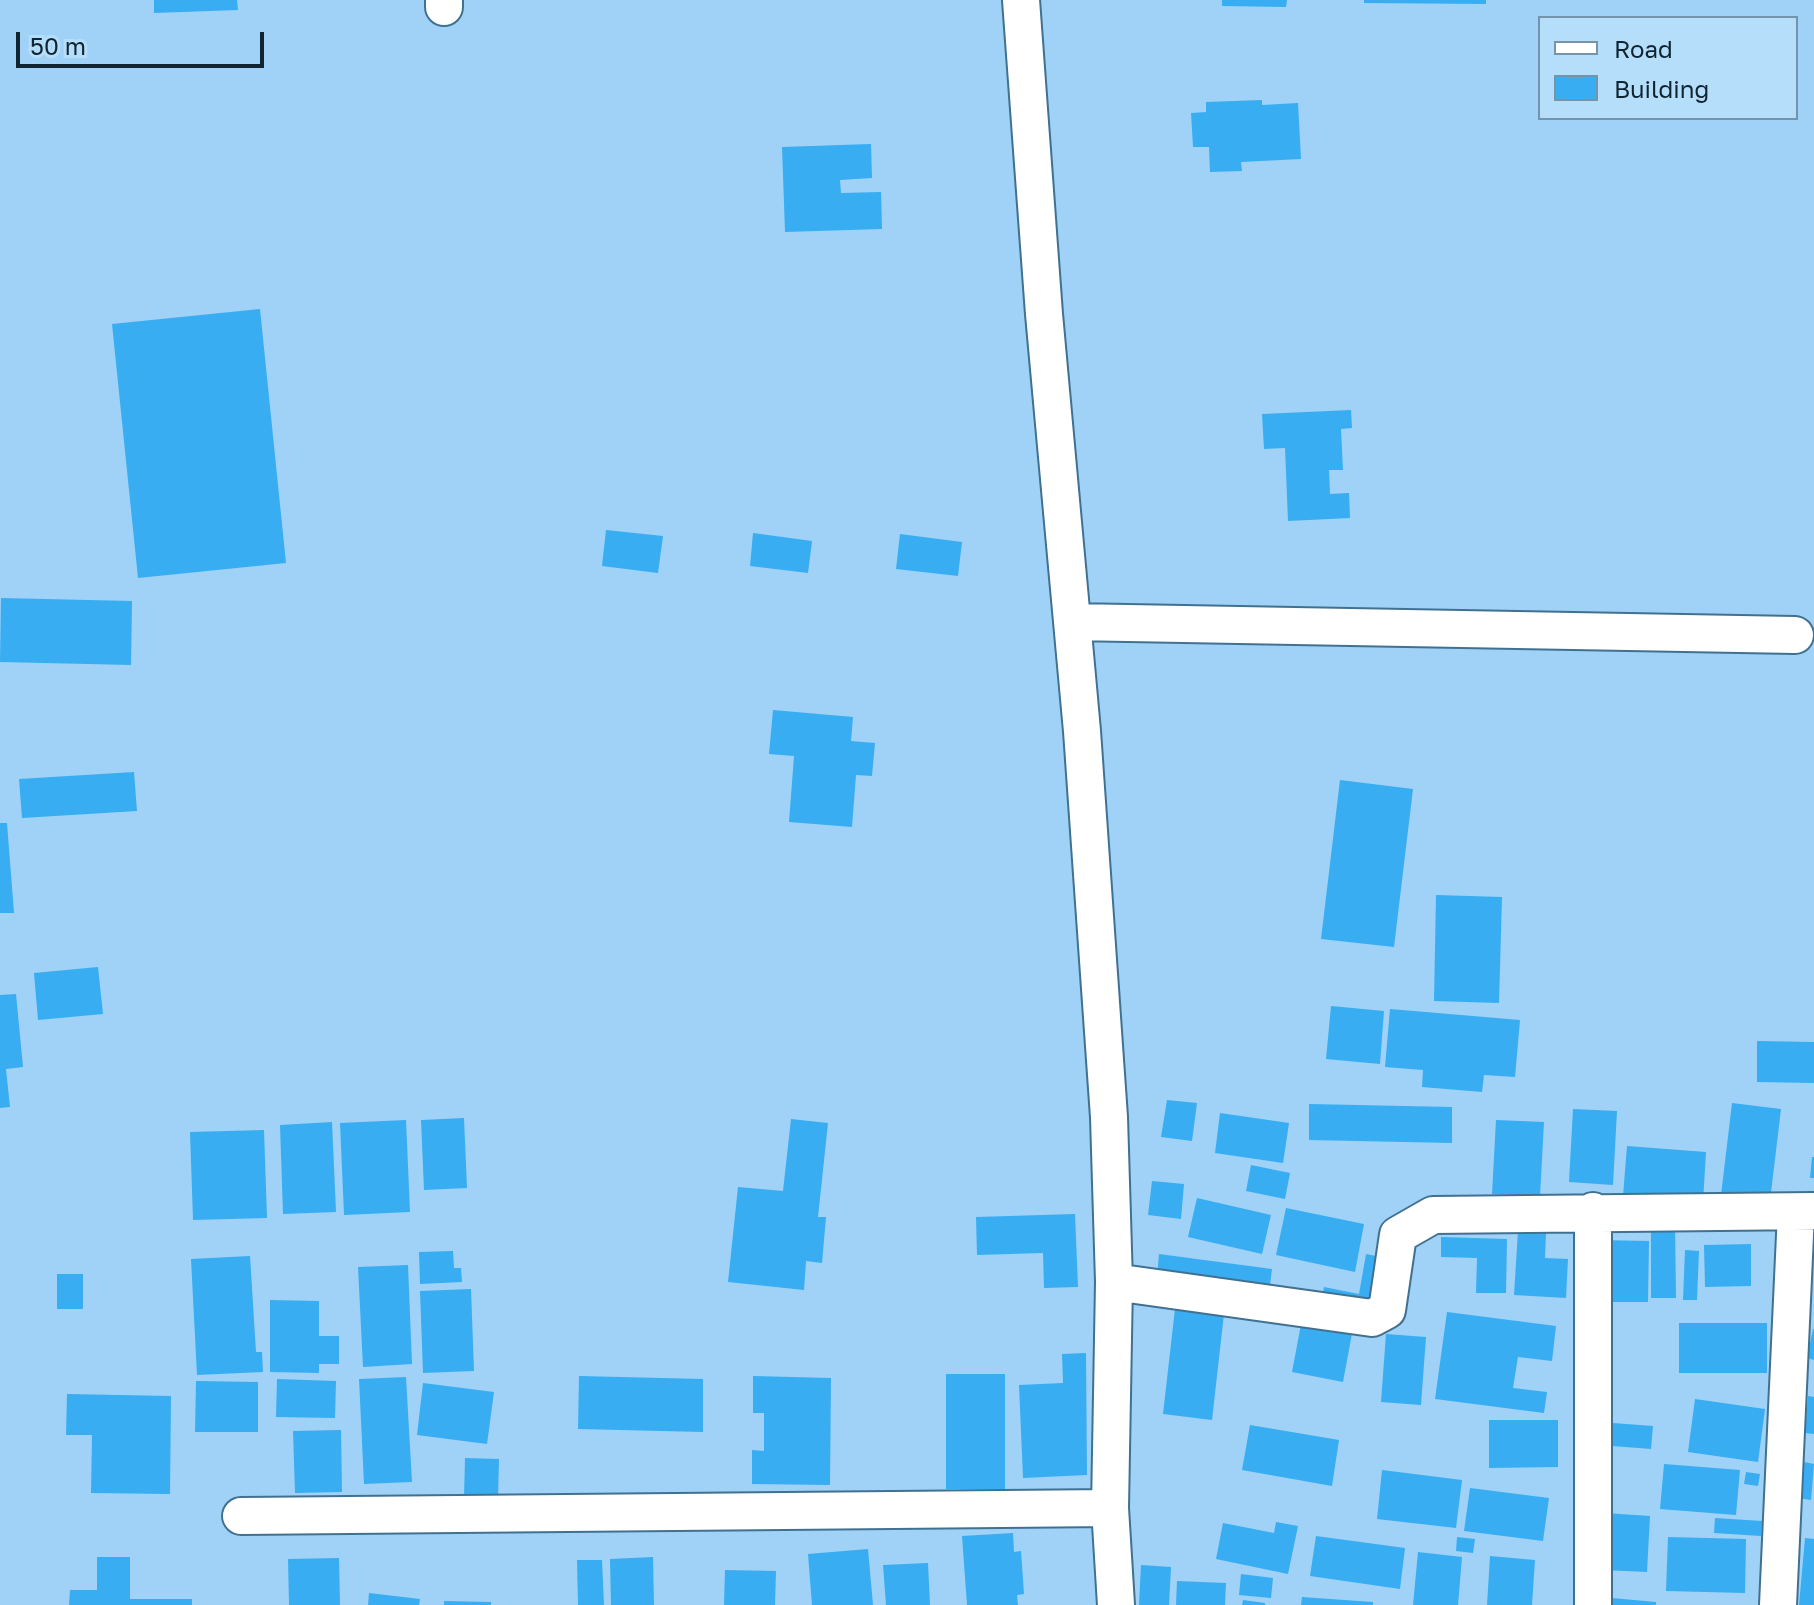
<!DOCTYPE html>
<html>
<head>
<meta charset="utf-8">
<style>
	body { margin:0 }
	#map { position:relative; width:1814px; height:1605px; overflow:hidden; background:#9fd2f6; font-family:"Golos Text",sans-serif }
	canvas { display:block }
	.legend { position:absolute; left:1538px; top:16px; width:260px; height:104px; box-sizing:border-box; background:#b5defb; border:2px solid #7394ab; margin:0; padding:10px 14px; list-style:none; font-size:24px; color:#102432 }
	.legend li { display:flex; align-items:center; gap:16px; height:40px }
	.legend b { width:40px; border:2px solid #7394ab }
	.scale { position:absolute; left:16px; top:32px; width:248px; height:36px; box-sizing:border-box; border:4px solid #102432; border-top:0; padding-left:10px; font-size:24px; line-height:28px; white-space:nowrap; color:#102432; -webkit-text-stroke:6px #b5defb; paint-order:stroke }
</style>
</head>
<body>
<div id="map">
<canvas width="1814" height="1605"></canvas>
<ul class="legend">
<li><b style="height:10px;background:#fff"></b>Road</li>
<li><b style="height:22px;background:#39adf1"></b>Building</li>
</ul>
<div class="scale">50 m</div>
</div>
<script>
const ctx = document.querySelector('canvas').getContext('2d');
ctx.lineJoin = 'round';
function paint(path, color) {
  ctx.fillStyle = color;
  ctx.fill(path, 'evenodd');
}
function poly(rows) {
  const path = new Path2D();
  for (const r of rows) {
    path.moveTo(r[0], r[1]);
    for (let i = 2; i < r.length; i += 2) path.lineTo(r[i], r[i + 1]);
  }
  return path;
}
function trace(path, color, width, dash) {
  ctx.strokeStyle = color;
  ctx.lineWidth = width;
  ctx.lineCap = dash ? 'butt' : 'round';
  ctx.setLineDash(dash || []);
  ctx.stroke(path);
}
const building = poly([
	[154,0,237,0,238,10,154,13],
	[1222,0,1287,0,1286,7,1222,6],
	[1364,0,1486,0,1486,4,1364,3],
	[1262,100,1262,105,1298,103,1301,159,1241,162,1242,171,1210,172,1209,147,1193,147,1191,113,1206,112,1206,102],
	[871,144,872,178,840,180,841,193,881,192,882,229,785,232,782,147],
	[260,309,286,563,138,578,112,324],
	[1351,410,1352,428,1341,429,1343,470,1329,470,1330,494,1349,493,1350,518,1288,521,1285,448,1264,449,1262,414],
	[606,530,663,536,658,573,602,566],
	[753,533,812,541,808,573,750,566],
	[900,534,962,542,958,576,896,569],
	[1,598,132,601,131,665,0,662],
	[773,710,853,717,851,741,875,743,872,776,856,775,852,827,789,822,794,756,769,754],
	[134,772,137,811,22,818,19,779],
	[1340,780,1413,789,1394,947,1321,939],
	[0,823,7,823,14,913,0,913],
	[1436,895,1502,897,1499,1003,1434,1001],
	[98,967,103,1014,38,1020,34,973],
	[16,994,23,1067,6,1069,10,1107,0,1108,0,995],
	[1331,1006,1384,1011,1380,1064,1326,1059],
	[1390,1009,1520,1020,1515,1077,1484,1075,1482,1092,1422,1087,1423,1070,1385,1067],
	[1757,1041,1814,1042,1814,1083,1757,1082],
	[1167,1100,1197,1103,1192,1141,1161,1137],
	[1732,1103,1781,1109,1770,1201,1721,1195],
	[1309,1104,1452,1107,1452,1143,1309,1140],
	[1573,1109,1617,1111,1613,1185,1569,1182],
	[1220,1113,1289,1123,1283,1163,1215,1153],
	[464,1118,467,1188,424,1190,421,1120],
	[791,1119,828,1123,818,1217,826,1217,822,1263,806,1261,804,1290,728,1282,738,1187,783,1191],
	[406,1120,410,1212,344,1215,340,1123],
	[1496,1120,1544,1122,1540,1196,1492,1194],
	[332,1122,336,1212,283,1214,280,1125],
	[264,1130,267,1218,193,1220,190,1132],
	[1627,1146,1706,1152,1703,1202,1623,1196],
	[1812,1157,1814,1157,1814,1178,1810,1178],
	[1251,1165,1290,1173,1285,1199,1246,1191],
	[1152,1181,1184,1184,1181,1219,1148,1215],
	[1197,1198,1271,1215,1262,1254,1188,1237],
	[1286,1208,1364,1224,1355,1272,1276,1255],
	[1075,1214,1078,1287,1044,1288,1043,1253,977,1255,976,1217],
	[1651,1224,1675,1224,1676,1298,1651,1298],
	[1518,1231,1546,1233,1545,1258,1568,1259,1566,1298,1514,1295],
	[1441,1237,1507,1239,1506,1293,1476,1293,1477,1258,1441,1257],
	[1597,1240,1649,1241,1648,1302,1596,1302],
	[1751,1244,1751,1286,1705,1287,1704,1245],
	[1685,1250,1699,1251,1697,1300,1683,1300],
	[453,1251,454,1268,461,1268,462,1282,420,1284,419,1252],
	[1159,1254,1272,1269,1269,1293,1157,1279],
	[1366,1254,1391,1259,1380,1315,1321,1304,1324,1287,1359,1294],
	[250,1256,256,1352,262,1352,263,1372,197,1375,191,1259],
	[408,1265,412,1364,363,1367,358,1267],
	[57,1274,83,1274,83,1309,57,1309],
	[471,1289,474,1371,423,1373,420,1291],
	[270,1300,319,1301,319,1336,339,1336,339,1364,319,1364,319,1373,270,1372],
	[1176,1300,1225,1305,1212,1420,1163,1414],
	[1447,1312,1556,1326,1552,1361,1518,1357,1513,1388,1547,1392,1544,1413,1435,1399],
	[1302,1319,1353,1328,1343,1382,1292,1372],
	[1679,1323,1767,1323,1767,1373,1679,1373],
	[1813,1329,1814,1329,1814,1360,1807,1358],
	[1386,1334,1426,1337,1421,1405,1381,1402],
	[1086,1353,1087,1475,1023,1478,1019,1385,1063,1383,1062,1354],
	[946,1374,1005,1374,1005,1489,946,1489],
	[579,1376,703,1379,703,1432,578,1429],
	[753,1376,831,1378,830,1485,752,1484,752,1450,764,1451,764,1413,753,1413],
	[406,1377,412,1482,364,1484,359,1379],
	[277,1379,336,1381,335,1418,276,1417],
	[196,1381,258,1382,258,1432,195,1432],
	[423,1383,494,1392,487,1444,417,1435],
	[67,1394,171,1396,170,1494,91,1493,92,1435,66,1435],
	[1808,1396,1814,1397,1814,1434,1805,1433],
	[1695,1399,1765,1409,1758,1462,1688,1452],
	[1489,1420,1558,1420,1558,1467,1489,1468],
	[1613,1423,1653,1426,1651,1449,1612,1446],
	[1250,1425,1339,1440,1332,1486,1242,1470],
	[341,1430,342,1492,295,1493,293,1431],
	[465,1458,499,1459,498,1498,464,1497],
	[1795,1460,1814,1464,1811,1500,1790,1497],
	[1664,1464,1740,1470,1736,1515,1660,1509],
	[1382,1470,1462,1480,1456,1528,1377,1519],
	[1746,1472,1760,1474,1758,1486,1744,1484],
	[1470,1488,1549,1498,1543,1541,1464,1531],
	[1605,1513,1650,1516,1647,1572,1602,1570],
	[1715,1518,1762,1521,1761,1536,1714,1533],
	[1276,1522,1298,1526,1288,1574,1216,1559,1223,1523,1274,1533],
	[1013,1533,1014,1552,1021,1551,1024,1594,1017,1595,1018,1605,967,1605,962,1536],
	[1316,1536,1405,1548,1400,1589,1310,1576],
	[1457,1537,1475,1539,1473,1553,1456,1551],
	[1668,1537,1746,1539,1745,1593,1666,1591],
	[1805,1538,1814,1539,1814,1605,1799,1605],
	[868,1549,873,1605,812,1605,808,1554],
	[1418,1552,1462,1557,1458,1605,1413,1605],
	[1490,1556,1535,1560,1532,1605,1487,1605],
	[97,1557,130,1557,130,1599,192,1599,192,1605,69,1605,70,1590,97,1590],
	[653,1557,654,1605,611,1605,610,1559],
	[339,1558,340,1605,289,1605,288,1559],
	[577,1560,602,1560,604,1605,578,1605],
	[928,1563,930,1605,886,1605,883,1565],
	[1141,1565,1171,1567,1169,1605,1139,1605],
	[725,1570,776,1571,775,1605,724,1605],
	[1241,1574,1273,1578,1271,1598,1239,1595],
	[1177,1581,1226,1583,1225,1605,1176,1605],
	[369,1593,420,1599,419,1605,368,1605],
	[1302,1597,1373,1602,1373,1605,1301,1605],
	[1612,1598,1656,1602,1656,1605,1611,1605],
	[1243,1600,1265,1603,1265,1605,1242,1605],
	[444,1601,491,1602,491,1605,444,1605]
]);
const minor = poly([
	[444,0,444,7],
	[1021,0,1044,314,1082,731,1109,1117,1114,1282,1110,1508,1116,1605],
	[1072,622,1795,635],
	[1593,1211,1593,1605],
	[1114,1282,1372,1318,1387,1310,1398,1235,1433,1215,1814,1211],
	[241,1516,1110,1508],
	[1778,1605,1796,1213]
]);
paint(building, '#39adf1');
trace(minor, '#417191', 40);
trace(minor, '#fff', 36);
</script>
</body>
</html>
